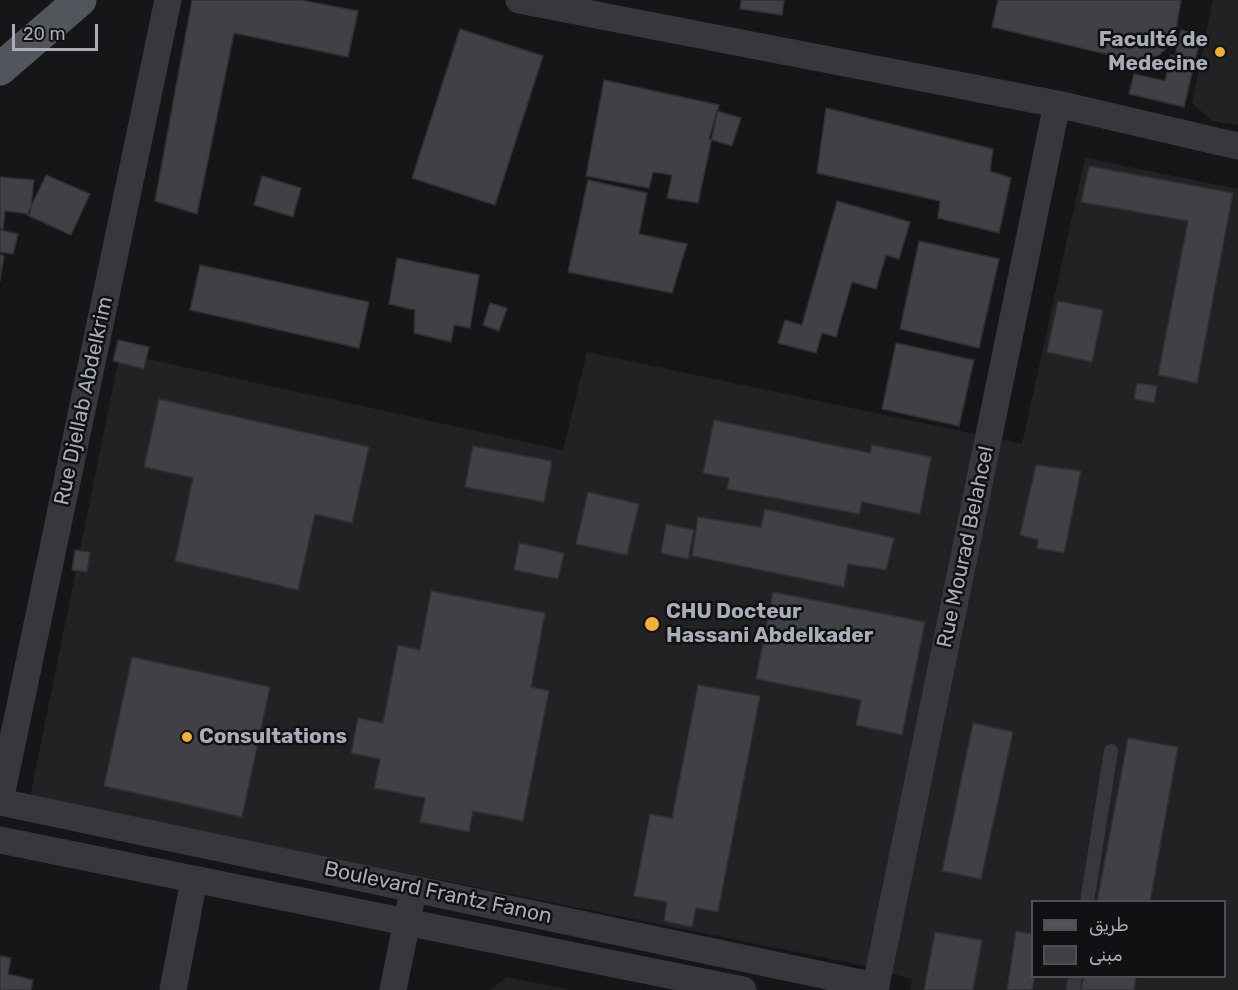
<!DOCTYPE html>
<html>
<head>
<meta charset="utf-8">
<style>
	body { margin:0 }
	#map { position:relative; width:1238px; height:990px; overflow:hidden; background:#161618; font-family:Rubik,Vazirmatn,sans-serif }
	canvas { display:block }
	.legend { position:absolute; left:1031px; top:900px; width:195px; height:78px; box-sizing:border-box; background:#111113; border:2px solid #4d4f55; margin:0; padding:8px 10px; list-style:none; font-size:18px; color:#a8adb8 }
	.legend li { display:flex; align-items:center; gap:12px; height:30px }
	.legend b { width:30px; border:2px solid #4d4f55 }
	.scale { position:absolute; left:12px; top:24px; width:86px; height:27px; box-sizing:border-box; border:3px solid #a8adb8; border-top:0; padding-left:8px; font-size:18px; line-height:21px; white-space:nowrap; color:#a8adb8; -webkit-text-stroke:4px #111113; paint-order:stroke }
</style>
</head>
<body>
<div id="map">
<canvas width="1238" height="990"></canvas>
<ul class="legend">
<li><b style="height:8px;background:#53555c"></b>طريق</li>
<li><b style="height:16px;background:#404145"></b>مبنى</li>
</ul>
<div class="scale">20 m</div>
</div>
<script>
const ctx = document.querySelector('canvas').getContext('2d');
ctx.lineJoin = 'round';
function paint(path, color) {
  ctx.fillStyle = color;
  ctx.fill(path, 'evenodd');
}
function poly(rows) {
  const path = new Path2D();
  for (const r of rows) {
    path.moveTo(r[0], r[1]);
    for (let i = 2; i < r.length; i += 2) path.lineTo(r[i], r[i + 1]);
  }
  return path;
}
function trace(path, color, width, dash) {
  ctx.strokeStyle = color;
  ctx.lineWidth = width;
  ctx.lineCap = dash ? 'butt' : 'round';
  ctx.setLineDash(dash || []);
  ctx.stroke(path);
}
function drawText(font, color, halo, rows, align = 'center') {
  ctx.font = font + ' Rubik,sans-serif';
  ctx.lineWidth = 5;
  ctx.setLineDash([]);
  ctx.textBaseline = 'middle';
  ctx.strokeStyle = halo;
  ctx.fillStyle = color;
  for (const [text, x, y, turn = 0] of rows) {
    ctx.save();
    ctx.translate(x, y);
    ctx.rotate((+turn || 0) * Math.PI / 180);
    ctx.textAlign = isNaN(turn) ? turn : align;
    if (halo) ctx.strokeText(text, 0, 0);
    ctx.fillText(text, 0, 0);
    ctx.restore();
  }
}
const built = poly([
	[1213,0,1238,0,1238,125,1212,121,1192,103],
	[1085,158,1238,189,1238,990,910,990,912,979,856,964,30,797,120,353,563,450,587,352,1022,444],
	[1032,902,1224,902,1224,976,1032,976],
	[507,977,571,990,490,990]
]);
const building = poly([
	[192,0,301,0,358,11,348,57,234,33,197,214,155,201,192,0],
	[741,0,784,0,782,15,740,9,741,0],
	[998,0,1181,0,1174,41,1158,56,1135,61,992,27,998,0],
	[460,29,543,56,495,205,412,178,460,29],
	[1181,30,1201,35,1184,107,1129,94,1134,74,1165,81,1171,55,1175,56,1181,30],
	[604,80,719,105,698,203,667,198,672,175,653,172,649,188,586,176,604,80],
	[826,108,993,149,990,171,1011,178,999,233,938,218,940,201,817,173,826,108],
	[717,111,741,118,732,146,709,139,717,111],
	[1089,166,1233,193,1197,383,1158,375,1188,221,1081,202,1089,166],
	[46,175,90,194,71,235,27,215,46,175],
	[262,176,301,188,293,217,254,205,262,176],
	[0,177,34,180,30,214,5,211,3,229,0,228,0,177],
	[588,180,647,193,639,234,687,244,672,293,568,272,588,180],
	[837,201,910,222,899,259,886,255,876,289,852,282,836,337,822,333,816,353,778,343,785,320,802,325,837,201],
	[0,230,18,234,13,254,0,252,0,230],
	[919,241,999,259,979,348,900,329,919,241],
	[0,255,4,256,0,281,0,255],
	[397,258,479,275,470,328,454,325,451,342,414,333,415,310,389,304,397,258],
	[200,265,369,302,359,348,190,310,200,265],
	[1058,301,1103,310,1092,362,1047,352,1058,301],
	[490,303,507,308,499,331,483,325,490,303],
	[118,340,149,347,144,369,113,361,118,340],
	[896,343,974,360,959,426,882,409,896,343],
	[1137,383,1157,386,1154,403,1134,399,1137,383],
	[159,399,369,447,352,523,315,514,298,590,175,561,193,478,144,467,159,399],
	[714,420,870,453,872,445,931,457,920,514,862,502,859,514,727,489,729,478,703,473,714,420],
	[473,446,552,461,544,502,465,487,473,446],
	[1036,465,1081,471,1064,553,1037,548,1038,540,1020,535,1036,465],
	[588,492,639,504,627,555,576,544,588,492],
	[765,509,894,538,886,570,848,564,844,587,692,556,698,517,761,527,765,509],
	[666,524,694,530,688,559,661,553,666,524],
	[519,543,564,553,558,579,514,570,519,543],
	[75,550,90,552,87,572,72,570,75,550],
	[431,591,545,613,531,687,549,691,523,821,473,811,469,832,420,822,425,798,374,788,380,759,351,753,358,718,383,723,398,645,420,650,431,591],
	[773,592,925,622,902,735,856,725,861,700,756,679,773,592],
	[132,657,270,687,242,817,104,786,132,657],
	[698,685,760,696,718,912,696,908,692,927,664,921,667,902,634,896,650,814,672,818,698,685],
	[973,723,1013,732,981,879,942,871,973,723],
	[1128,738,1178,747,1150,902,1097,902,1128,738],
	[1016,931,1032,934,1032,976,1035,976,1032,990,1007,990,1016,931],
	[935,932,982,940,973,990,924,990,935,932],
	[0,956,11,958,8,974,33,980,31,990,0,990,0,956],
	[1084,976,1136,976,1134,990,1081,990,1084,976]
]);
const service = poly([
	[1087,902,1111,751],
	[1073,990,1075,976]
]);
const minor = poly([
	[519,0,1057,104,1238,146],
	[0,801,168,0],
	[0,802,875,986],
	[0,840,743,990],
	[173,990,194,880],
	[393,990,410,906],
	[875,990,1057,104]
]);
const primary = poly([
	[0,69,80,0]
]);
const markers = [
	[1220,52,6,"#f2b134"],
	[652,624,8,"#f2b134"],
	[187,737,6,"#f2b134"]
];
const poiNames = [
	["Faculté de",1208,40,"right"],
	["Medecine",1208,64,"right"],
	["CHU Docteur",666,612],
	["Hassani Abdelkader",666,636],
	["Consultations",199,737]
];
const streetNames = [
	["Rue Djellab Abdelkrim",84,401,-78],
	["Rue Mourad Belahcel",966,547,-78],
	["Boulevard Frantz Fanon",438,893,12]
];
paint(built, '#222225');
paint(building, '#404145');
trace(building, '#303034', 1.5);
trace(service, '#37383d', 14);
trace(minor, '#37383d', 27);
trace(primary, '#53555c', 33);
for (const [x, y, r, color] of markers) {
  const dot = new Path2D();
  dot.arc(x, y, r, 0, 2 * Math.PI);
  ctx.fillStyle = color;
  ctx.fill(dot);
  trace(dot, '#111113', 2);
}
drawText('bold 21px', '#a8adb8', '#111113', poiNames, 'left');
drawText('21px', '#a8adb8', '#111113', streetNames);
</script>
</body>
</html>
